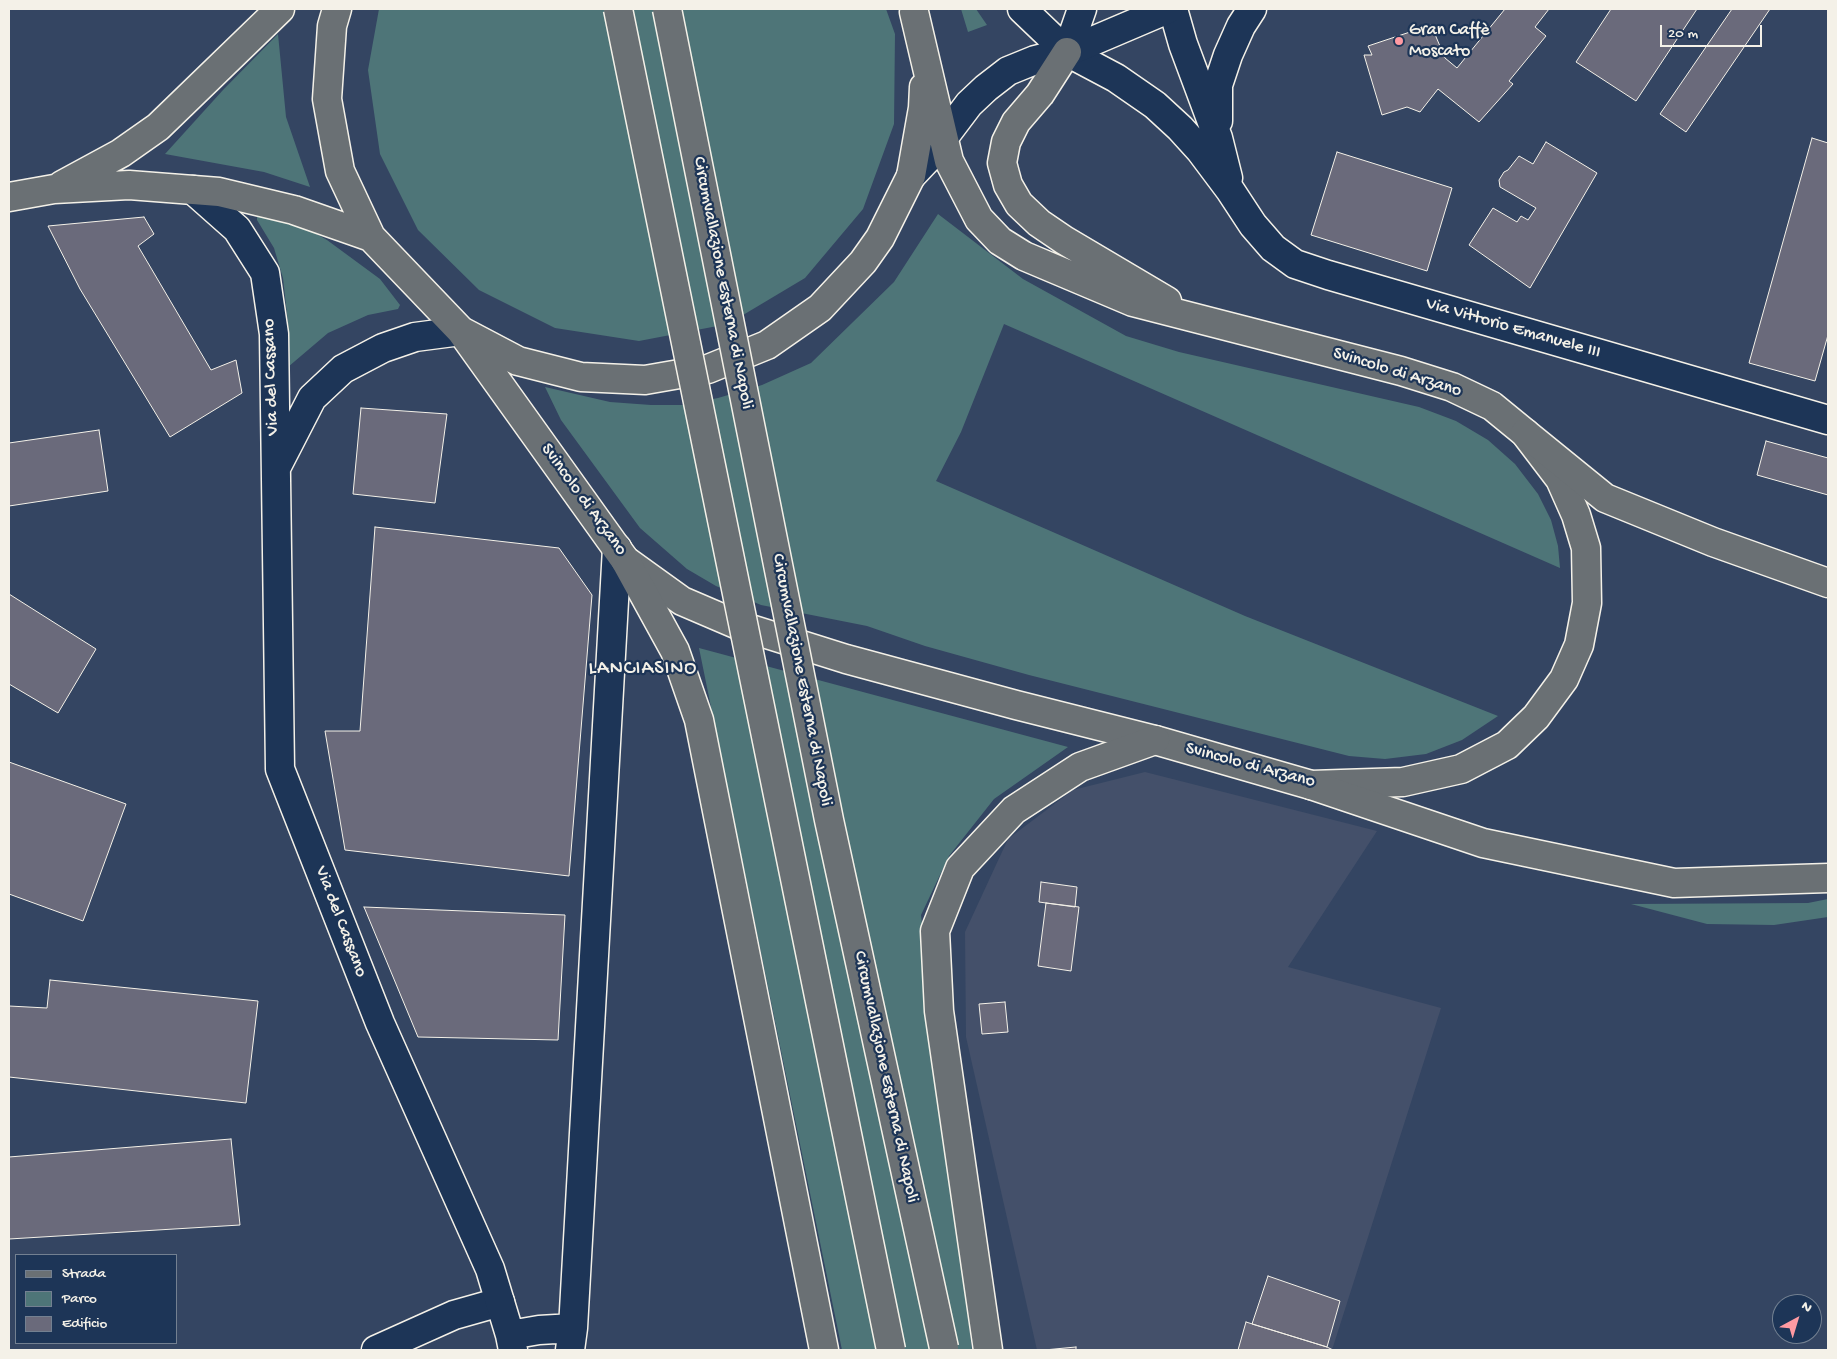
<!DOCTYPE html>
<html>
<head>
<meta charset="utf-8">
<style>
	body { margin:0 }
	#map { position:relative; width:1837px; height:1359px; overflow:hidden; background:#344562; font-family:"Gochi Hand",sans-serif }
	canvas { display:block }
	.frame { position:absolute; inset:0; border:10px solid #f4f1e8; pointer-events:none }
	.legend { position:absolute; left:15px; top:1254px; width:162px; height:90px; box-sizing:border-box; background:#1d3557; border:1px solid #738091; margin:0; padding:6px 9px; list-style:none; font-size:15px; color:#f4f1e8 }
	.legend li { display:flex; align-items:center; gap:10px; height:25px }
	.legend b { width:25px; border:1px solid #738091 }
	.north { position:absolute; left:1772px; top:1294px; width:50px; height:50px; box-sizing:border-box; background:#1d3557; border:1px solid #738091; border-radius:50%; rotate:39deg; font-size:14px; font-weight:700; line-height:20px; text-align:center; color:#f4f1e8 }
	.north::after { content:''; display:block; margin:auto; width:18px; height:22px; background:#ff9aa2; clip-path:polygon(50% 0,100% 100%,50% 72%,0 100%) }
	.scale { position:absolute; left:1660px; top:25px; width:102px; height:22px; box-sizing:border-box; border:2px solid #f4f1e8; border-top:0; padding-left:6px; font-size:15px; line-height:18px; white-space:nowrap; color:#f4f1e8; -webkit-text-stroke:4px #1d3557; paint-order:stroke }
</style>
</head>
<body>
<div id="map">
<canvas width="1837" height="1359"></canvas>
<div class="frame"></div>
<ul class="legend">
<li><b style="height:6px;background:#6a7074"></b>Strada</li>
<li><b style="height:14px;background:#4e7578"></b>Parco</li>
<li><b style="height:14px;background:#6a6a7b"></b>Edificio</li>
</ul>
<div class="north">N</div>
<div class="scale">20 m</div>
</div>
<script>
const ctx = document.querySelector('canvas').getContext('2d');
ctx.lineJoin = 'round';
function paint(path, color) {
  ctx.fillStyle = color;
  ctx.fill(path, 'evenodd');
}
function poly(rows) {
  const path = new Path2D();
  for (const r of rows) {
    path.moveTo(r[0], r[1]);
    for (let i = 2; i < r.length; i += 2) path.lineTo(r[i], r[i + 1]);
  }
  return path;
}
function trace(path, color, width, dash) {
  ctx.strokeStyle = color;
  ctx.lineWidth = width;
  ctx.lineCap = dash ? 'butt' : 'round';
  ctx.setLineDash(dash || []);
  ctx.stroke(path);
}
function drawText(font, color, halo, rows, align = 'center') {
  ctx.font = font + ' "Gochi Hand",sans-serif';
  ctx.lineWidth = 4.5;
  ctx.setLineDash([]);
  ctx.textBaseline = 'middle';
  ctx.strokeStyle = halo;
  ctx.fillStyle = color;
  for (const [text, x, y, turn = 0] of rows) {
    ctx.save();
    ctx.translate(x, y);
    ctx.rotate((+turn || 0) * Math.PI / 180);
    ctx.textAlign = isNaN(turn) ? turn : align;
    if (halo) ctx.strokeText(text, 0, 0);
    ctx.fillText(text, 0, 0);
    ctx.restore();
  }
}
const built = poly([
	[1145,772,1377,831,1288,967,1441,1008,1332,1350,1037,1350,966,1037,965,932,1008,839,1073,790]
]);
const green = poly([
	[379,9,886,9,895,34,894,124,863,209,805,278,728,324,639,341,555,328,479,290,418,230,380,154,368,70],
	[961,9,976,9,987,25,968,32],
	[278,34,286,117,310,187,264,172,165,154,223,90],
	[938,214,1023,279,1126,336,1179,352,1419,407,1456,421,1488,440,1515,464,1538,494,1551,520,1558,546,1560,568,1004,324,961,432,936,481,1245,616,1498,716,1462,740,1426,754,1385,759,1349,756,1029,675,925,646,867,626,761,605,716,586,687,569,640,528,561,420,545,387,610,402,651,405,683,405,718,398,762,385,811,363,894,282],
	[257,216,272,217,299,224,327,240,380,279,400,305,398,309,368,315,328,333,288,367,287,360,289,332,283,278,274,248,257,220],
	[699,648,1068,747,994,799,949,856,921,915,972,1350,842,1350],
	[1828,899,1828,917,1774,925,1707,924,1631,904,1808,903]
]);
const building = poly([
	[1505,9,1549,9,1535,27,1546,36,1509,81,1513,84,1479,122,1438,89,1420,112,1407,107,1382,115,1364,55,1372,55,1368,46,1431,25,1445,58,1457,68,1505,9],
	[1611,9,1697,9,1636,101,1576,62,1611,9],
	[1732,9,1770,9,1686,132,1660,114,1732,9],
	[1812,138,1828,143,1828,335,1815,381,1749,363,1812,138],
	[1546,142,1597,173,1530,288,1469,245,1493,208,1517,222,1521,216,1528,220,1536,208,1500,187,1499,180,1504,172,1508,170,1519,156,1533,164,1546,142],
	[1337,152,1452,188,1427,271,1311,235,1337,152],
	[144,217,154,234,138,246,211,370,236,360,242,393,170,437,80,289,48,226,144,217],
	[361,408,447,414,435,503,353,494,361,408],
	[99,430,108,491,9,506,9,443,99,430],
	[1766,441,1828,458,1828,495,1757,475,1766,441],
	[375,527,559,548,592,595,569,876,345,850,325,731,360,731,375,527],
	[9,594,96,649,58,713,9,684,9,594],
	[9,762,126,804,83,921,9,894,9,762],
	[1041,882,1077,887,1075,907,1039,902,1041,882],
	[1046,903,1079,907,1071,971,1038,966,1046,903],
	[364,907,565,915,558,1040,418,1037,364,907],
	[50,980,258,1001,246,1103,9,1077,9,1006,47,1008,50,980],
	[1005,1002,1008,1032,982,1034,979,1004,1005,1002],
	[231,1139,240,1225,9,1239,9,1157,231,1139],
	[1268,1276,1340,1301,1327,1347,1252,1324,1268,1276],
	[1246,1322,1327,1347,1333,1350,1238,1350,1246,1322],
	[1076,1347,1076,1350,1044,1350,1076,1347]
]);
const minor = poly([
	[1173,9,1183,44,1218,138,1228,178],
	[1067,52,1116,78,1155,105,1180,128,1200,150,1230,190,1253,225,1273,248,1295,264,1328,275,1828,420],
	[1218,121,1218,85,1228,55,1241,26,1252,9],
	[376,1350,454,1315,500,1302]
]);
const secondary = poly([
	[1022,9,1067,52],
	[1067,52,1082,9],
	[911,176,929,157,969,104,986,88,1008,71,1035,60,1067,52,1168,9],
	[193,190,237,229,265,273,274,334,280,769,380,1023,490,1269,510,1335,513,1350],
	[276,468,312,398,343,369,383,348,415,337,461,331],
	[510,1335,539,1330,573,1328],
	[570,1350,573,1328,617,548]
]);
const primary = poly([
	[337,9,332,26,327,99,340,171,371,237,461,331,518,361,581,377,645,380,708,369,767,345,820,308,863,262,880,238,911,176,923,108,924,87],
	[1067,52,1040,94,1016,122,1006,142,1002,163,1008,185,1019,204,1039,223,1064,240,1167,301],
	[62,185,121,153,158,127,280,9],
	[9,197,54,189,129,185,219,192,294,210,371,237],
	[461,331,625,560,682,601,738,625,846,659,1016,705,1155,740,1311,785,1403,782,1461,769,1507,745,1536,717,1564,679,1579,645,1587,603,1586,548,1576,515,1560,479,1525,433,1492,406,1452,387,1401,371,1133,302,1024,256,1000,241,979,219,949,161,914,12]
]);
const trunk = poly([
	[1525,433,1605,498,1713,542,1828,583],
	[625,560,675,651,699,720,824,1350],
	[1311,785,1483,843,1674,883,1828,878],
	[988,1350,939,1011,935,931,960,868,1014,810,1080,767,1155,740]
]);
const trunkBridge = poly([
	[618,9,891,1350],
	[667,9,829,820,944,1348]
]);
const markers = [
	[1399,41,5,"#ff9aa2"]
];
const poiNames = [
	["Gran Caffè",1409,31],
	["Moscato",1409,52]
];
const streetNames = [
	["Circumvallazione Esterna di Napoli",722,283,79],
	["Via Vittorio Emanuele III",1513,329,16],
	["Svincolo di Arzano",1397,373,17],
	["Via del Cassano",272,377,-92],
	["Svincolo di Arzano",583,500,54],
	["Circumvallazione Esterna di Napoli",801,680,79],
	["Svincolo di Arzano",1250,766,15],
	["Via del Cassano",340,922,69],
	["Circumvallazione Esterna di Napoli",885,1077,78]
];
const quarterNames = [
	["LANCIASINO",643,670]
];
paint(built, '#44506a');
paint(green, '#4e7578');
paint(building, '#6a6a7b');
trace(building, '#f4f1e8', 1);
trace(minor, '#f4f1e8', 31);
trace(secondary, '#f4f1e8', 31);
trace(primary, '#f4f1e8', 31);
trace(trunk, '#f4f1e8', 31);
trace(minor, '#1d3557', 28);
trace(secondary, '#1d3557', 28);
trace(primary, '#6a7074', 28);
trace(trunk, '#6a7074', 28);
trace(trunkBridge, '#f4f1e8', 31, []);
trace(trunkBridge, '#6a7074', 28);
for (const [x, y, r, color] of markers) {
  const dot = new Path2D();
  dot.arc(x, y, r, 0, 2 * Math.PI);
  ctx.fillStyle = color;
  ctx.fill(dot);
  trace(dot, '#1d3557', 2);
}
drawText('18px', '#f4f1e8', '#1d3557', poiNames, 'left');
drawText('18px', '#f4f1e8', '#1d3557', streetNames);
ctx.letterSpacing = '1px';
drawText('20px', '#f4f1e8', '#1d3557', quarterNames);
ctx.letterSpacing = '0px';
</script>
</body>
</html>
